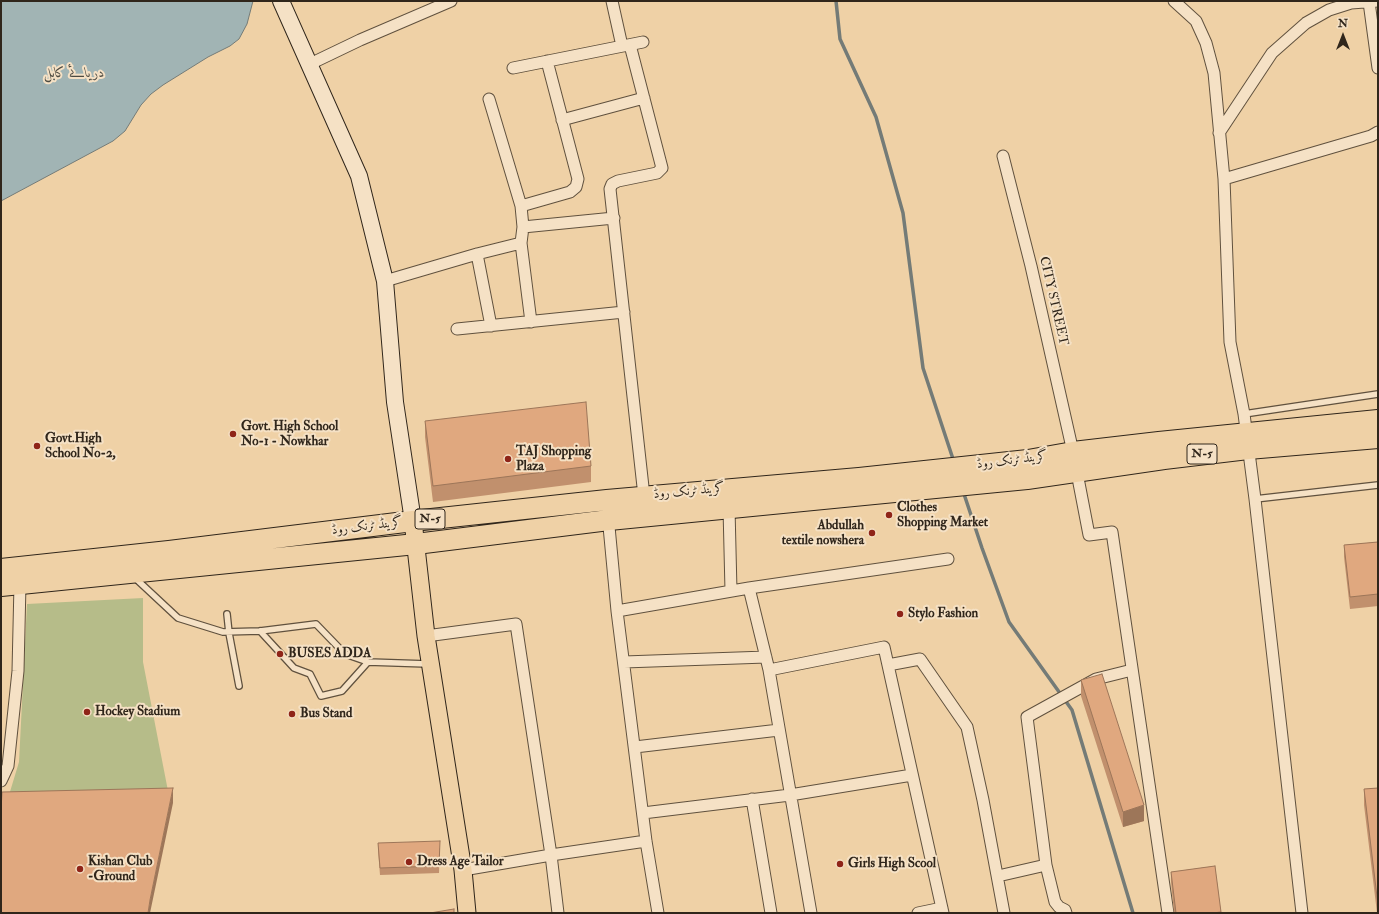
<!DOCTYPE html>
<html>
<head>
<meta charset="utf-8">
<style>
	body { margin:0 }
	#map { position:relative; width:1379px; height:914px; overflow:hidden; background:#efd1a6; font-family:"IM FELL Double Pica",serif }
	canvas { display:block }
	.frame { position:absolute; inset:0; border:2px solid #30261b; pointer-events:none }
	.north { position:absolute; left:1323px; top:16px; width:40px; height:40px; -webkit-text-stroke:3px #f5e1c5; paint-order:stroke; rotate:0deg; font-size:11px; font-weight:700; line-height:16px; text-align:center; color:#30261b }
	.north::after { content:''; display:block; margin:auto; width:14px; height:18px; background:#30261b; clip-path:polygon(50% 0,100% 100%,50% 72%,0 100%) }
</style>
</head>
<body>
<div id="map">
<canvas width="1379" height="914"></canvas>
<div class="frame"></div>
<div class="north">N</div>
</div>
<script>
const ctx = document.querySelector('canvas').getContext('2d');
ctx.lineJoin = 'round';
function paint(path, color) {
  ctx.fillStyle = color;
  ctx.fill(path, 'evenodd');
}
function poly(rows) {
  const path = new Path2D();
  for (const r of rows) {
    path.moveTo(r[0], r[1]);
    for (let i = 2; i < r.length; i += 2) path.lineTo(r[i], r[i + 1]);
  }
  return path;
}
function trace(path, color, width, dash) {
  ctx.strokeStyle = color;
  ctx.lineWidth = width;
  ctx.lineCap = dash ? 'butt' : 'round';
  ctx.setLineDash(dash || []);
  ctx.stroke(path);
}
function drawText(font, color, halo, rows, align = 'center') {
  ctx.font = font + ' "IM FELL Double Pica",Amiri,serif';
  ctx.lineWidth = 4;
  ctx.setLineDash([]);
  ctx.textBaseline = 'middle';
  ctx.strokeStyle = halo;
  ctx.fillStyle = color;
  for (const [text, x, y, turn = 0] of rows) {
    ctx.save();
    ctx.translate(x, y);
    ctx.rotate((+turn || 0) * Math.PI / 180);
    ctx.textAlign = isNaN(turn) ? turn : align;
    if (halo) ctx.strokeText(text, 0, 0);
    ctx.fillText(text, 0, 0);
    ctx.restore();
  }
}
const green = poly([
	[143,598,143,662,168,791,9,795,19,762,27,604]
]);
const water = poly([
	[1,1,253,1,247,24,239,39,230,46,208,57,163,85,151,94,141,105,125,131,113,141,1,201,1,1]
]);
const stream = poly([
	[836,1,840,39,876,117,903,213,923,368,954,462],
	[963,491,982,548,1009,622,1072,710,1133,913]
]);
const lane = poly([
	[1244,414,1378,394],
	[1255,499,1378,485],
	[134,577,178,618,223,632,260,631,316,624,345,654,368,662,428,664],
	[227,614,229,633,239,686],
	[260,631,294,668,310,674,321,696,342,691,368,662]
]);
const street = poly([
	[612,1,622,46],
	[1174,1,1196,21,1206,43,1214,73,1224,179,1230,342,1244,414,1255,499,1302,913],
	[1369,2,1378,68],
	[630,45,662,168,657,173,618,181,612,184,610,189,644,496],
	[310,64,360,40,451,1],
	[513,68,643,42],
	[489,99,521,206,523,227,521,243,531,322],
	[562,120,644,98],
	[1219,133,1272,53,1306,23,1329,10,1351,3,1378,1],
	[1003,156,1031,266,1073,452,1089,535,1112,532,1168,913],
	[1224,179,1371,136,1378,132],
	[521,206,570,192,576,187,578,179,547,61],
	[523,227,614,218],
	[477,254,491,326],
	[385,281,477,254,521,243],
	[457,329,624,312],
	[729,508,731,591],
	[608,516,617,611,646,841,658,913],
	[749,588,769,670,811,913],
	[617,611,749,588,948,559],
	[426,636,516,624,551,855,558,913],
	[624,662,766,657],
	[888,665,920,659,967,727,983,800,1004,913],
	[769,670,884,647,943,913],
	[635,747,779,730],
	[1,781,8,766,18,671,20,584],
	[752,799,771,913],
	[643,813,790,795,912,775],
	[1046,865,1055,902,1059,907,1065,910,1066,913],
	[463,870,551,855,646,841],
	[998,876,1046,865,1027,717,1096,679,1132,670],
	[918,913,942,908]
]);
const secondary = poly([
	[281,1,359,176,385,281,395,402,413,521]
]);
const primary = poly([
	[413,521,426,636,463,870,467,913]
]);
const highway = poly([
	[1,569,169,551,413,521,607,500,859,478,1028,460,1073,452,1159,442,1378,420],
	[1,586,416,544,609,520,1027,479,1164,459,1248,449,1378,438]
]);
const wall = poly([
	[425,421,591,466,591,482,433,502,425,437],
	[1378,542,1378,606,1350,609,1344,557,1344,545],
	[1081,680,1144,821,1123,827,1081,696],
	[1378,788,1378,913,1377,913,1364,805,1364,789],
	[378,843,440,848,439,873,380,875,378,850],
	[1215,866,1221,913,1174,913,1171,882,1171,872]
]);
const shadedWall = poly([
	[173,788,173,803,150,913,148,913,150,900],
	[1144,805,1144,821,1123,827,1123,812]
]);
const building = poly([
	[586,402,591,466,433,486,425,421,586,402],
	[1378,542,1378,594,1350,597,1344,545,1378,542],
	[1102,674,1144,805,1123,812,1081,680,1102,674],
	[173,788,150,900,148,913,1,913,1,810,2,792,173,788],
	[1378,788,1378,905,1364,789,1378,788],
	[440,841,439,866,380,868,378,843,440,841],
	[1215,866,1221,912,1213,913,1176,913,1171,872,1215,866],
	[454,909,454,913,430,913,454,909]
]);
const markers = [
	[233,434,4,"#8f2418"],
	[37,446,4,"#8f2418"],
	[508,459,4,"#8f2418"],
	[889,515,4,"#8f2418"],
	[872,533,4,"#8f2418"],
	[900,614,4,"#8f2418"],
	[280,654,4,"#8f2418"],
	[87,712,4,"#8f2418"],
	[292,714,4,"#8f2418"],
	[409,862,4,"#8f2418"],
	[840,864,4,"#8f2418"],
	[80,869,4,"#8f2418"]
];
const shields = [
	[1202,454,30],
	[430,519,30]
];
const shieldNames = [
	["N-5",1202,454],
	["N-5",430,519]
];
const streetNames = [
	["CITY STREET",1053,301,77],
	["گرینڈ ٹرنک روڈ",1012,461,-7],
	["گرینڈ ٹرنک روڈ",689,492,-5],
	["گرینڈ ٹرنک روڈ",367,527,-7]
];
const poiNames = [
	["Govt. High School",241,427],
	["No-1 - Nowkhar",241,442],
	["Govt.High",45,439],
	["School No-2,",45,454],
	["TAJ Shopping",516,452],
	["Plaza",516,467],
	["Clothes",897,508],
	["Shopping Market",897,523],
	["Abdullah",864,526,"right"],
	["textile nowshera",864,541,"right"],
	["Stylo Fashion",908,614],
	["BUSES ADDA",288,654],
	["Hockey Stadium",95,712],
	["Bus Stand",300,714],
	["Kishan Club",88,862],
	["-Ground",88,877],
	["Dress Age Tailor",417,862],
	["Girls High Scool",848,864]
];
const waterNames = [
	["دریائے کابل",74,74]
];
paint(green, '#b6bc89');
paint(water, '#a1b4b4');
trace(water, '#747b77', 1);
trace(stream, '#747b77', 3.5);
trace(lane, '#60513e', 8);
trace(street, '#60513e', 13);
trace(secondary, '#30261b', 18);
trace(primary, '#30261b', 19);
trace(highway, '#30261b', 22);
trace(lane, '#f5e1c5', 5.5);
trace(street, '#f5e1c5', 11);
trace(secondary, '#f5e1c5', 16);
trace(primary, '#efd1a6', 17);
trace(highway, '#efd1a6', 20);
paint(wall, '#c1906d');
paint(shadedWall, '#9d7659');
paint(building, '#e0a87f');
trace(building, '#9d7659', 1);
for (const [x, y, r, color] of markers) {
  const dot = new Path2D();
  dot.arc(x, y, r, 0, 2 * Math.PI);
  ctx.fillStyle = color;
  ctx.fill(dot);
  trace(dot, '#f5e1c5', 1.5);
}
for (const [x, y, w] of shields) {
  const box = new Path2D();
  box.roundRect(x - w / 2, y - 10, w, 20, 3);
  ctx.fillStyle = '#f5e1c5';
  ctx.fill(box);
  trace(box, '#30261b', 1);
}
drawText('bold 12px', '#30261b', null, shieldNames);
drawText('13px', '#30261b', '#f5e1c5', streetNames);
drawText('bold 13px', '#30261b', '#f5e1c5', poiNames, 'left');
drawText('italic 14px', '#4c4a41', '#f5e1c5', waterNames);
</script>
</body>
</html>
